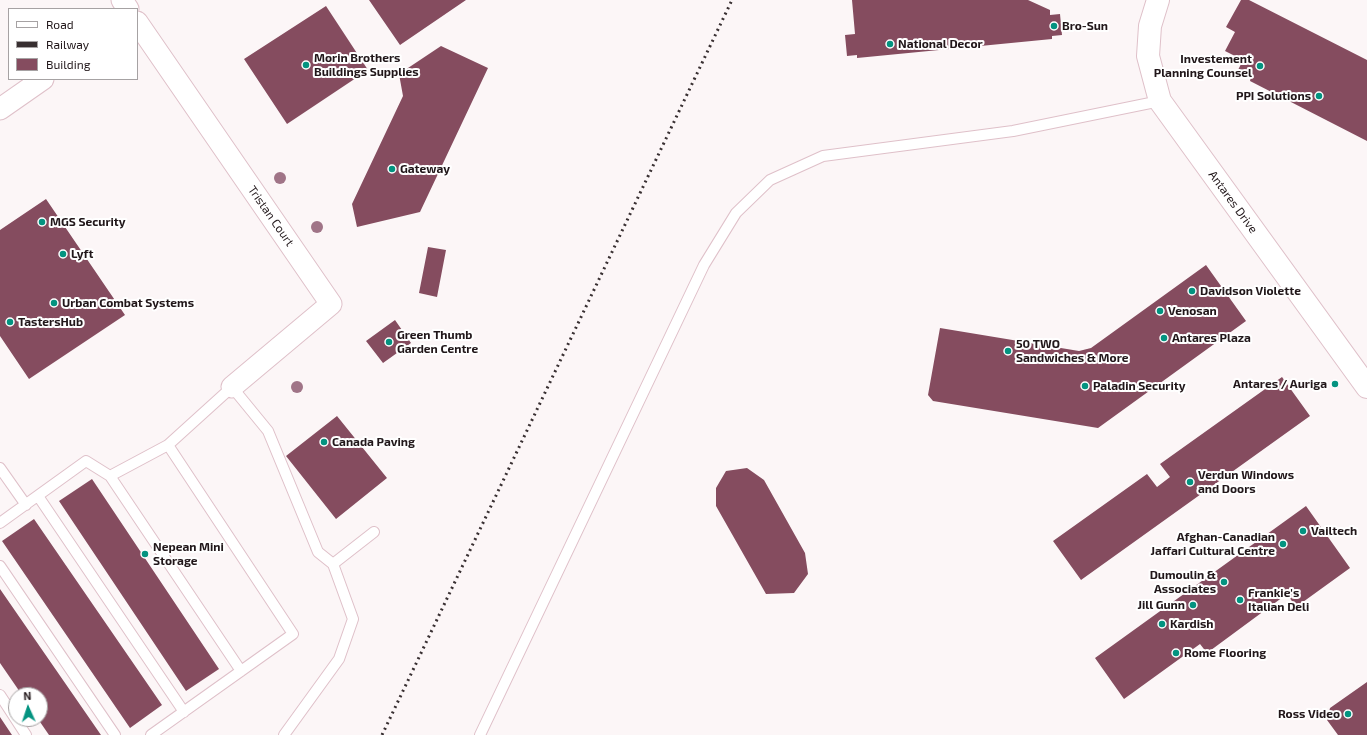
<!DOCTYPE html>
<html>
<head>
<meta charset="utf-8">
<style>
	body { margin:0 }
	#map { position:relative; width:1367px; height:735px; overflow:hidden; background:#fcf6f7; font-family:"Exo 2",sans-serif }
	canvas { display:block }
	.legend { position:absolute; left:8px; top:8px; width:130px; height:72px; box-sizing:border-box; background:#fff; border:1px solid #a6a2a3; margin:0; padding:5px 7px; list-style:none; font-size:12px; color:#21171a }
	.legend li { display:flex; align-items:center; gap:8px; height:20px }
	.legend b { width:20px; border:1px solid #a6a2a3 }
	.north { position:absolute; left:8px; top:687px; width:40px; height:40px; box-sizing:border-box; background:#fff; border:1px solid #a6a2a3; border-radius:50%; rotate:357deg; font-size:11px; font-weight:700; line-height:16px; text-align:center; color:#21171a }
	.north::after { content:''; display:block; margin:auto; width:14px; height:18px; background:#039380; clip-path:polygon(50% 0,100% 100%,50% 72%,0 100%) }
</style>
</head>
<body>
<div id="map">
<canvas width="1367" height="735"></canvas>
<ul class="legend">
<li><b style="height:5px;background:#fff"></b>Road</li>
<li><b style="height:5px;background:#382f31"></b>Railway</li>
<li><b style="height:11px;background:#854c5f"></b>Building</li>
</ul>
<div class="north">N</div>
</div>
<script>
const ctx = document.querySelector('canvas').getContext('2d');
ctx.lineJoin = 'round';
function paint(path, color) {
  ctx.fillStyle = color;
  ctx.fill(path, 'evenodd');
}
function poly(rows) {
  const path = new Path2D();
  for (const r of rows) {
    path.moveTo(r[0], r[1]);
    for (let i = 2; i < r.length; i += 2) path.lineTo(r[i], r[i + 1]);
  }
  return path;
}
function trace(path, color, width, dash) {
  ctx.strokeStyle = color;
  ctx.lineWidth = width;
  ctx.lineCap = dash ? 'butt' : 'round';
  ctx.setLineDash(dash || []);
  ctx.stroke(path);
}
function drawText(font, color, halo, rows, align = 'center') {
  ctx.font = font + ' "Exo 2",sans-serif';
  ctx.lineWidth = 4;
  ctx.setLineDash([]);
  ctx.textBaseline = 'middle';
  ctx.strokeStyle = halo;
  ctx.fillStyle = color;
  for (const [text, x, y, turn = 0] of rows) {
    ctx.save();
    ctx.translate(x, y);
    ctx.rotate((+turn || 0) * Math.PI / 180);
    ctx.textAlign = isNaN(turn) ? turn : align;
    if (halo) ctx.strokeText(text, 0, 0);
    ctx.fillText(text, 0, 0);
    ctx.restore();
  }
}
const building = poly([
	[369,0,466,0,400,45],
	[852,0,1028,0,1050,10,1050,15,1060,14,1062,35,1052,36,1052,39,857,58,857,55,847,56,845,35,855,34],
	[1241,0,1249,0,1367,60,1367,141,1250,81,1251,77,1238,70,1243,60,1225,51,1235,32,1226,27],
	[326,6,368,70,287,124,244,59],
	[441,46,488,68,420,212,357,227,352,204,403,96,399,74],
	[46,199,125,315,29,379,0,336,0,230],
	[428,247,446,250,437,297,419,293],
	[1206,265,1246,321,1098,428,933,401,928,395,940,328,1079,351,1091,348],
	[395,320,411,343,383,363,366,341],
	[1282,377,1310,416,1081,580,1053,541,1147,474,1157,487,1170,477,1160,464],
	[337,416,387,478,336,519,286,456],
	[747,468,764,480,805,553,808,574,794,593,766,594,716,506,716,488,726,471],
	[92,479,219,669,186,691,59,501],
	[1306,506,1350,568,1296,607,1287,594,1207,653,1200,644,1124,699,1095,658],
	[34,519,162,705,130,728,2,541],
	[0,589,101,735,49,735,38,719,40,719,40,695,22,695,0,663],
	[1367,682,1367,735,1338,735,1327,720,1330,708],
	[0,717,12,735,0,735]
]);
const lane = poly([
	[0,468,26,505],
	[110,476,241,671],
	[38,496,184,712],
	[0,523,86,461,110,476,168,445],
	[0,566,115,735],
	[0,695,26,735],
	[151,735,293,634,168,445,232,387,268,431,318,552,333,564,374,532],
	[284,735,339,659,353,619,333,564],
	[480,735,704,265,736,213,770,180,823,156,1013,131,1160,101]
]);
const street = poly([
	[122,0,128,9],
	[137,22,331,304,232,387],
	[0,109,43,79]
]);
const secondary = poly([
	[1158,0,1150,26,1148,56,1160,101,1367,387]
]);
const rail = poly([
	[382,735,732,0]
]);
const trees = [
	[280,178],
	[317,227],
	[297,387]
];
const markers = [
	[1054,26,4,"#039380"],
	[890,44,4,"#039380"],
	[306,65,4,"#039380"],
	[1260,66,4,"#039380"],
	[1319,96,4,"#039380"],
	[392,169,4,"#039380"],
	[42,222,4,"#039380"],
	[63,254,4,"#039380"],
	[1192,291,4,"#039380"],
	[54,303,4,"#039380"],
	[1160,311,4,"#039380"],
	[10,322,4,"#039380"],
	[1164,338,4,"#039380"],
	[389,342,4,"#039380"],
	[1008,351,4,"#039380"],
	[1335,384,4,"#039380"],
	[1085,386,4,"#039380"],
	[324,442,4,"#039380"],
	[1190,482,4,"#039380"],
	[1303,531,4,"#039380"],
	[1283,544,4,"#039380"],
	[145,554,4,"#039380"],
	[1224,582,4,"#039380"],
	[1240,600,4,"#039380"],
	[1193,605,4,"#039380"],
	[1162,624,4,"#039380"],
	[1176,653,4,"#039380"],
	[1348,714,4,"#039380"]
];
const poiNames = [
	["Bro-Sun",1062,26],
	["National Decor",898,44],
	["Morin Brothers",314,58],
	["Buildings Supplies",314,72],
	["Investement",1252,59,"right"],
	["Planning Counsel",1252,73,"right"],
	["PPI Solutions",1311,96,"right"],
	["Gateway",400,169],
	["MGS Security",50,222],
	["Lyft",71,254],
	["Davidson Violette",1200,291],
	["Urban Combat Systems",62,303],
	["Venosan",1168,311],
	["TastersHub",18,322],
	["Green Thumb",397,335],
	["Garden Centre",397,349],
	["Antares Plaza",1172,338],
	["50 TWO",1016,344],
	["Sandwiches & More",1016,358],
	["Antares / Auriga",1327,384,"right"],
	["Paladin Security",1093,386],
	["Canada Paving",332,442],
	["Verdun Windows",1198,475],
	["and Doors",1198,489],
	["Vailtech",1311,531],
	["Afghan-Canadian",1275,537,"right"],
	["Jaffari Cultural Centre",1275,551,"right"],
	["Nepean Mini",153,547],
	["Storage",153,561],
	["Dumoulin &",1216,575,"right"],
	["Associates",1216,589,"right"],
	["Frankie's",1248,593],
	["Italian Deli",1248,607],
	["Jill Gunn",1185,605,"right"],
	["Kardish",1170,624],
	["Rome Flooring",1184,653],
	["Ross Video",1340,714,"right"]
];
const streetNames = [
	["Antares Drive",1233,202,54],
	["Tristan Court",271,216,55]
];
paint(building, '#854c5f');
trace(lane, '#dfc0c9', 12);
trace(street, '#dfc0c9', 23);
trace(secondary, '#dfc0c9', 24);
trace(lane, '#fff', 10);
trace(street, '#fff', 21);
trace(secondary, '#fff', 22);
trace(rail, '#382f31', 3, [2, 4]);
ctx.fillStyle = '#a07487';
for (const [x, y] of trees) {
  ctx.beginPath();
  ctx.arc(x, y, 6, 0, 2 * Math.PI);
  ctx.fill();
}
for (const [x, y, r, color] of markers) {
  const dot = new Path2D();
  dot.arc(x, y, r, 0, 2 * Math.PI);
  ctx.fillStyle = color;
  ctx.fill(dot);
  trace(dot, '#fff', 1.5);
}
drawText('bold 12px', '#21171a', '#fff', poiNames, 'left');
drawText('12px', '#21171a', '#fff', streetNames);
</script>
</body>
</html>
